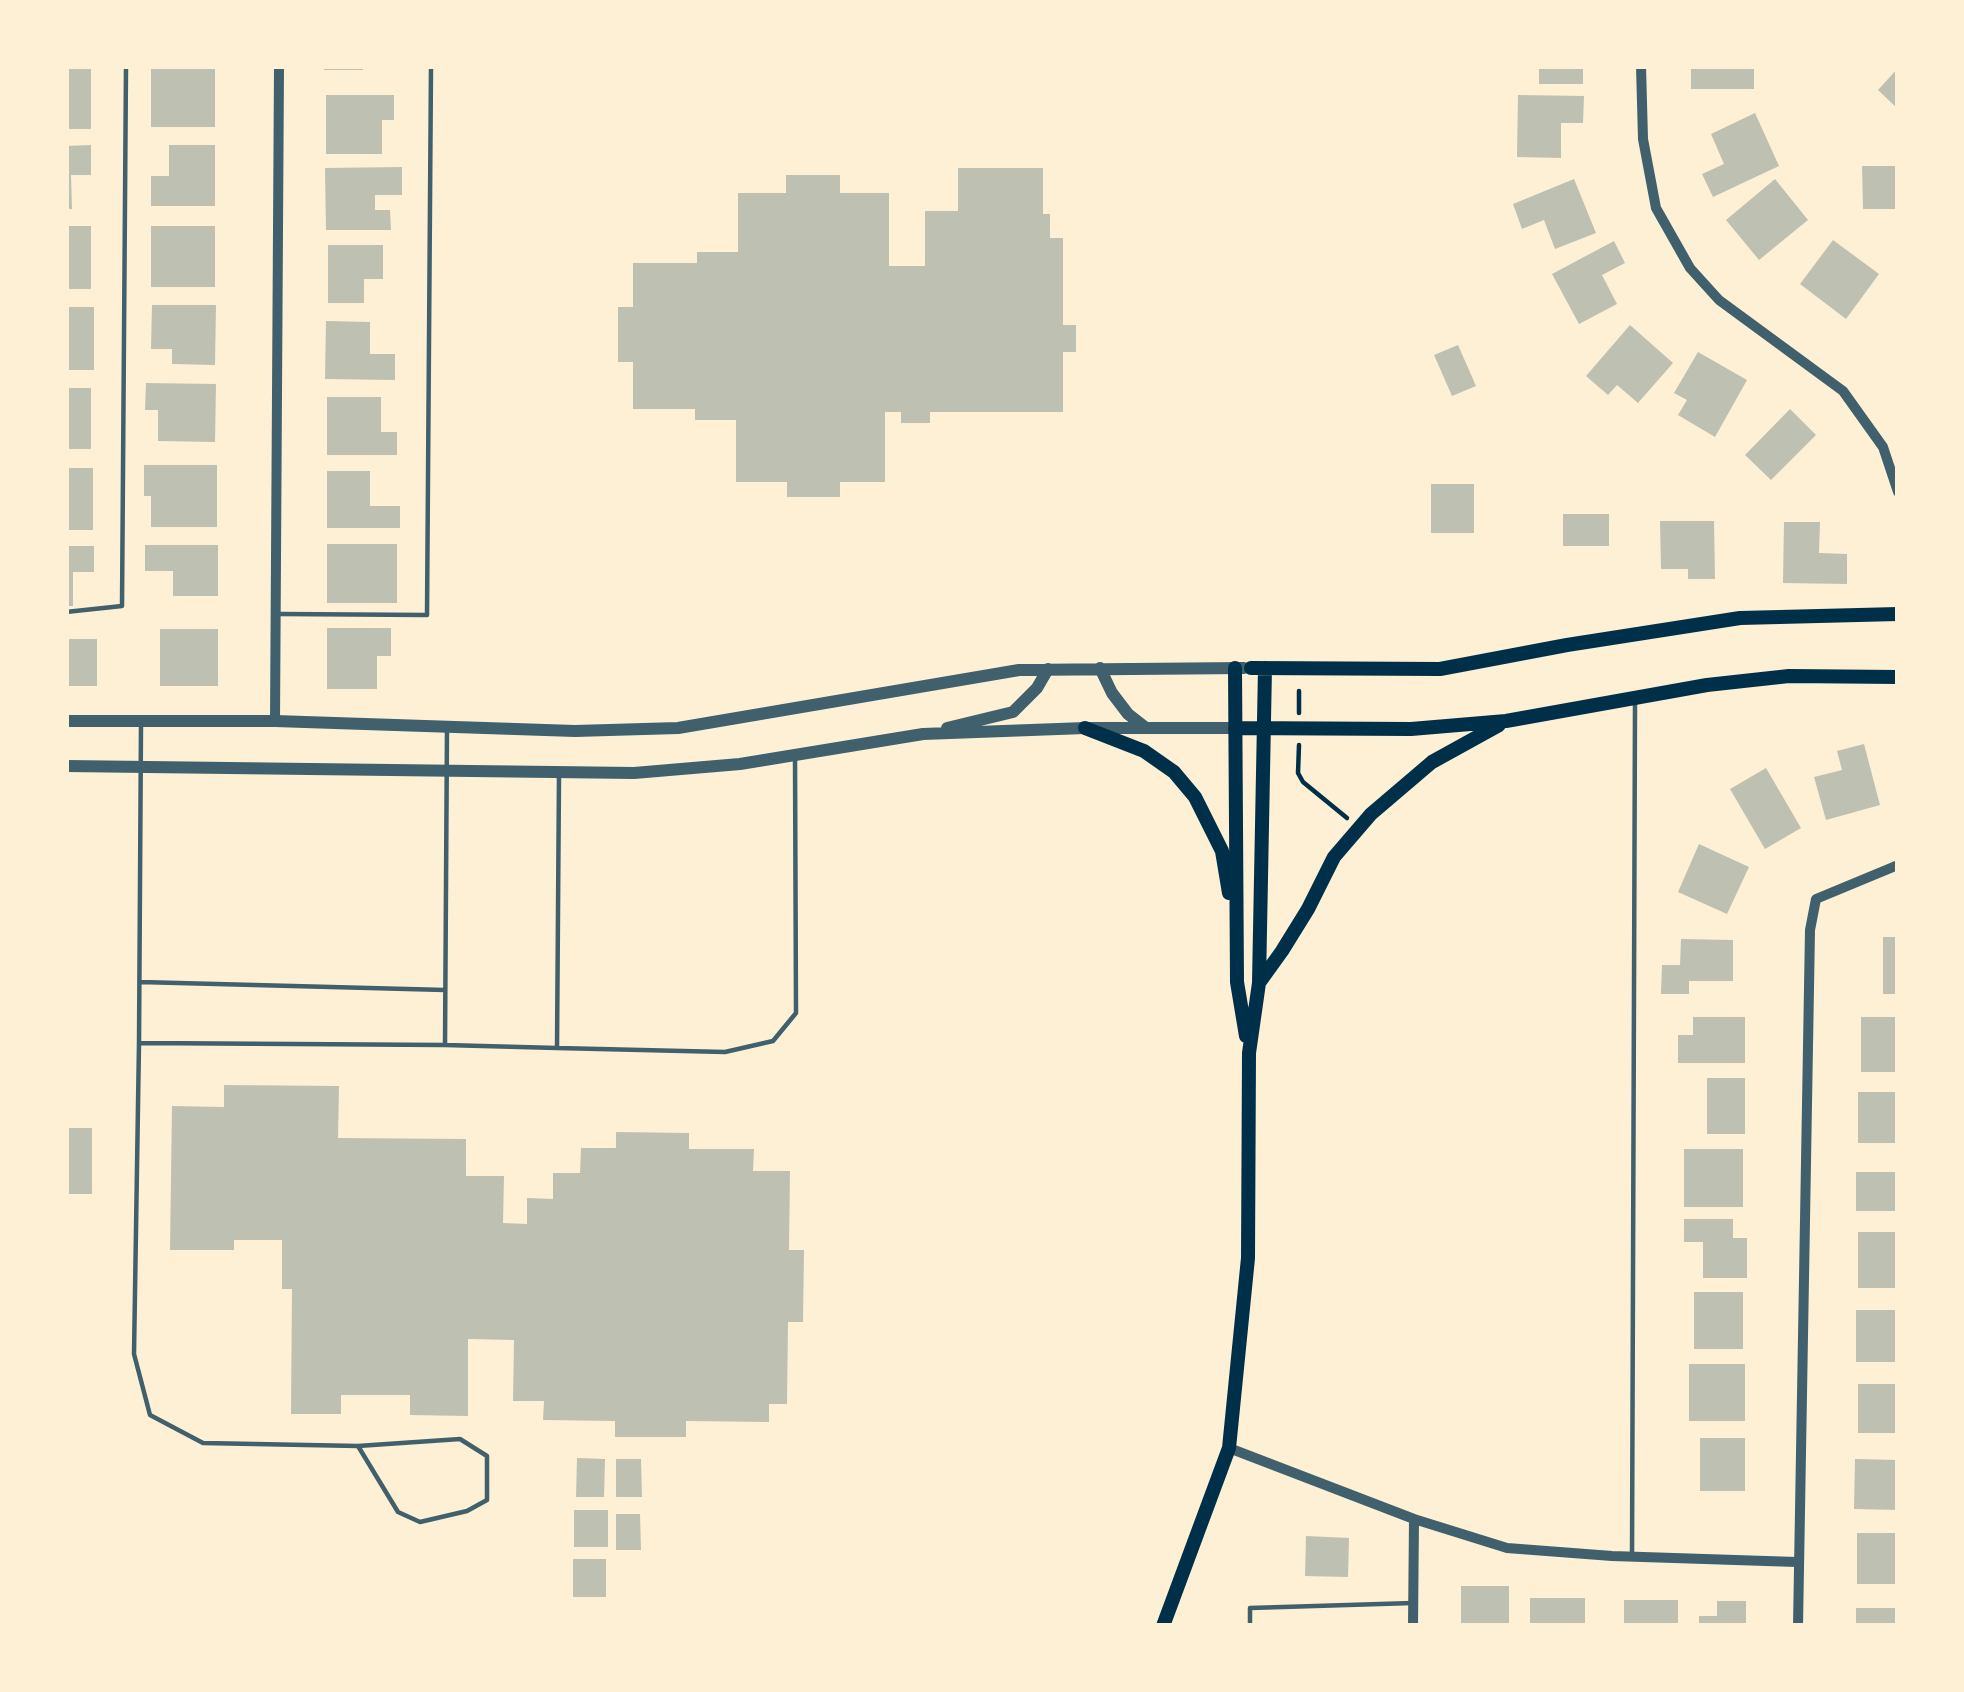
<!DOCTYPE html>
<html>
<head>
<meta charset="utf-8">
<style>
	body { margin:0 }
	#map { position:relative; width:1964px; height:1692px; overflow:hidden; background:#fdf0d5; font-family:Inter,sans-serif }
	canvas { display:block }
	.frame { position:absolute; inset:0; border:69px solid #fdf0d5; pointer-events:none }
</style>
</head>
<body>
<div id="map">
<canvas width="1964" height="1692"></canvas>
<div class="frame"></div>
</div>
<script>
const ctx = document.querySelector('canvas').getContext('2d');
ctx.lineJoin = 'round';
function paint(path, color) {
  ctx.fillStyle = color;
  ctx.fill(path, 'evenodd');
}
function poly(rows) {
  const path = new Path2D();
  for (const r of rows) {
    path.moveTo(r[0], r[1]);
    for (let i = 2; i < r.length; i += 2) path.lineTo(r[i], r[i + 1]);
  }
  return path;
}
function trace(path, color, width, dash) {
  ctx.strokeStyle = color;
  ctx.lineWidth = width;
  ctx.lineCap = dash ? 'butt' : 'round';
  ctx.setLineDash(dash || []);
  ctx.stroke(path);
}
const building = poly([
	[151,66,215,66,215,127,151,127],
	[324,66,363,66,363,70,324,70],
	[1539,66,1583,66,1583,84,1539,84],
	[1691,66,1754,66,1754,89,1691,89],
	[66,67,91,67,91,129,66,129],
	[1898,68,1898,109,1878,90],
	[326,95,394,95,394,120,382,120,382,154,326,154],
	[1518,95,1584,96,1583,123,1561,123,1561,158,1517,157],
	[1755,113,1779,166,1713,197,1702,174,1724,164,1711,134],
	[91,145,91,175,71,175,72,209,66,209,66,146],
	[169,145,215,145,215,206,151,206,151,176,169,176],
	[1862,166,1898,166,1898,209,1863,209],
	[402,167,402,195,375,195,375,210,390,210,391,230,326,230,325,168],
	[958,168,1043,168,1043,214,1050,214,1050,238,1063,238,1063,325,1076,325,1076,352,1063,352,1063,412,930,412,930,423,901,423,901,412,885,412,885,482,840,482,840,497,787,497,787,482,736,482,736,420,695,420,695,409,633,409,633,362,618,362,618,307,633,307,633,263,697,263,697,252,738,252,738,193,786,193,786,175,840,175,840,193,889,193,889,266,925,266,925,211,958,211],
	[1574,179,1596,233,1555,249,1544,220,1522,229,1513,204],
	[1775,179,1808,220,1759,260,1726,220],
	[66,226,91,226,91,289,66,289],
	[151,226,215,226,215,287,151,287],
	[1833,240,1879,274,1846,319,1800,284],
	[1614,241,1625,263,1602,275,1617,304,1579,324,1552,274],
	[328,245,383,245,383,279,364,279,364,303,328,303],
	[152,305,216,305,215,365,172,364,172,349,151,349],
	[66,307,94,307,94,370,66,370],
	[326,321,370,322,370,354,395,354,395,380,325,379],
	[1630,325,1673,363,1638,403,1617,385,1608,395,1586,376],
	[1458,345,1476,386,1452,396,1434,355],
	[1698,352,1747,380,1715,437,1678,415,1687,400,1674,393],
	[146,383,216,384,215,442,158,441,158,410,145,410],
	[66,388,91,388,91,449,66,449],
	[327,397,381,397,381,432,397,432,397,455,327,455],
	[1790,409,1816,435,1771,480,1745,455],
	[144,465,217,465,217,527,151,527,151,496,144,496],
	[66,468,93,468,93,530,66,530],
	[327,471,370,471,370,506,400,506,400,528,327,528],
	[1431,484,1474,484,1474,533,1431,533],
	[1563,514,1609,514,1609,546,1563,546],
	[1660,521,1714,521,1715,579,1688,579,1688,569,1661,569],
	[1784,522,1820,522,1819,553,1847,554,1847,584,1783,583],
	[327,544,397,544,397,603,327,603],
	[145,545,218,545,218,596,173,596,173,571,145,571],
	[66,546,94,546,94,572,73,572,73,606,66,606],
	[327,628,391,628,391,656,377,656,377,689,327,689],
	[160,629,218,629,218,686,160,686],
	[66,639,97,639,97,686,66,686],
	[1864,744,1880,805,1826,820,1814,777,1842,770,1837,751],
	[1766,768,1801,828,1765,849,1730,789],
	[1699,844,1749,867,1727,914,1678,892],
	[1883,937,1898,937,1898,994,1883,994],
	[1681,939,1733,940,1733,981,1689,981,1689,994,1661,994,1662,965,1680,965],
	[1693,1017,1745,1017,1745,1063,1678,1063,1678,1035,1693,1035],
	[1861,1017,1898,1017,1898,1072,1861,1072],
	[1707,1078,1745,1078,1745,1134,1707,1134],
	[224,1085,339,1086,338,1138,466,1139,466,1176,504,1176,503,1223,527,1224,527,1198,553,1199,553,1173,580,1173,581,1148,616,1148,616,1132,689,1133,689,1149,754,1149,753,1171,790,1171,789,1250,804,1250,803,1322,788,1322,787,1404,769,1404,769,1422,686,1421,686,1437,615,1437,615,1421,543,1420,544,1401,513,1401,514,1340,468,1339,468,1416,410,1415,410,1395,341,1395,341,1414,291,1414,292,1289,282,1289,282,1240,234,1240,234,1250,170,1250,172,1106,224,1107],
	[1858,1092,1898,1092,1898,1143,1858,1143],
	[66,1128,92,1128,92,1194,66,1194],
	[1684,1149,1743,1149,1743,1207,1684,1207],
	[1856,1172,1898,1172,1898,1211,1856,1211],
	[1684,1219,1733,1219,1733,1238,1747,1238,1747,1278,1703,1278,1703,1242,1684,1242],
	[1858,1232,1898,1232,1898,1288,1858,1288],
	[1694,1292,1743,1292,1743,1349,1694,1349],
	[1856,1310,1895,1310,1898,1362,1856,1362],
	[1689,1364,1745,1364,1745,1421,1689,1421],
	[1858,1384,1896,1384,1896,1433,1858,1433],
	[1700,1438,1745,1438,1745,1491,1700,1491],
	[577,1458,605,1459,604,1497,576,1497],
	[616,1459,641,1459,642,1497,616,1497],
	[1855,1459,1898,1460,1898,1510,1854,1509],
	[574,1510,608,1510,608,1547,574,1547],
	[616,1514,640,1514,641,1550,616,1550],
	[1857,1533,1898,1533,1898,1584,1857,1584],
	[1306,1536,1349,1538,1348,1577,1305,1576],
	[573,1559,606,1559,606,1597,573,1597],
	[1461,1586,1509,1586,1509,1626,1461,1626],
	[1530,1598,1585,1598,1585,1626,1530,1626],
	[1624,1600,1678,1600,1678,1626,1624,1626],
	[1717,1601,1746,1601,1746,1626,1699,1626,1699,1616,1717,1616],
	[1856,1608,1898,1608,1898,1626,1856,1626]
]);
const path = poly([
	[1299,713,1299,691],
	[1299,745,1298,773,1303,782,1347,818]
]);
const service = poly([
	[66,612,122,606,126,66],
	[280,614,427,615,431,66],
	[141,724,139,1043,445,1045],
	[447,727,445,1045,557,1048,559,776],
	[140,982,445,990],
	[139,1043,134,1354,150,1415,203,1443,358,1446,460,1439,487,1456,487,1500,467,1511,420,1522,398,1512,358,1446],
	[557,1048,725,1052,773,1041,796,1013,795,756],
	[1632,1557,1635,704],
	[1250,1626,1250,1608,1413,1603]
]);
const minor = poly([
	[1641,66,1643,139,1656,208,1690,268,1719,300,1843,391,1883,447,1898,492],
	[275,721,279,66],
	[1229,1448,1414,1519,1507,1548,1612,1556,1797,1562],
	[1413,1626,1414,1519],
	[1798,1626,1810,930,1816,899,1898,865]
]);
const tertiary = poly([
	[1100,668,1112,693,1128,714,1146,728],
	[66,721,275,721,575,731,678,728,1019,670,1244,668],
	[947,728,1013,712,1037,688,1048,669],
	[66,766,634,773,740,764,923,734,1085,728,1235,728]
]);
const secondary = poly([
	[1235,668,1237,982,1246,1036],
	[1251,668,1440,669,1567,645,1740,618,1898,614],
	[1085,728,1144,751,1174,772,1195,797,1222,851,1229,893],
	[1235,728,1411,729,1506,721,1707,685,1789,676,1898,677],
	[1259,983,1282,951,1308,909,1334,857,1371,814,1432,762,1499,725],
	[1163,1626,1229,1448,1248,1258,1249,1053,1259,983,1265,668]
]);
paint(building, '#bec0b2');
trace(path, '#003049', 4.5);
trace(service, '#3f606c', 4.5);
trace(minor, '#3f606c', 10);
trace(tertiary, '#3f606c', 12);
trace(secondary, '#003049', 14);
</script>
</body>
</html>
